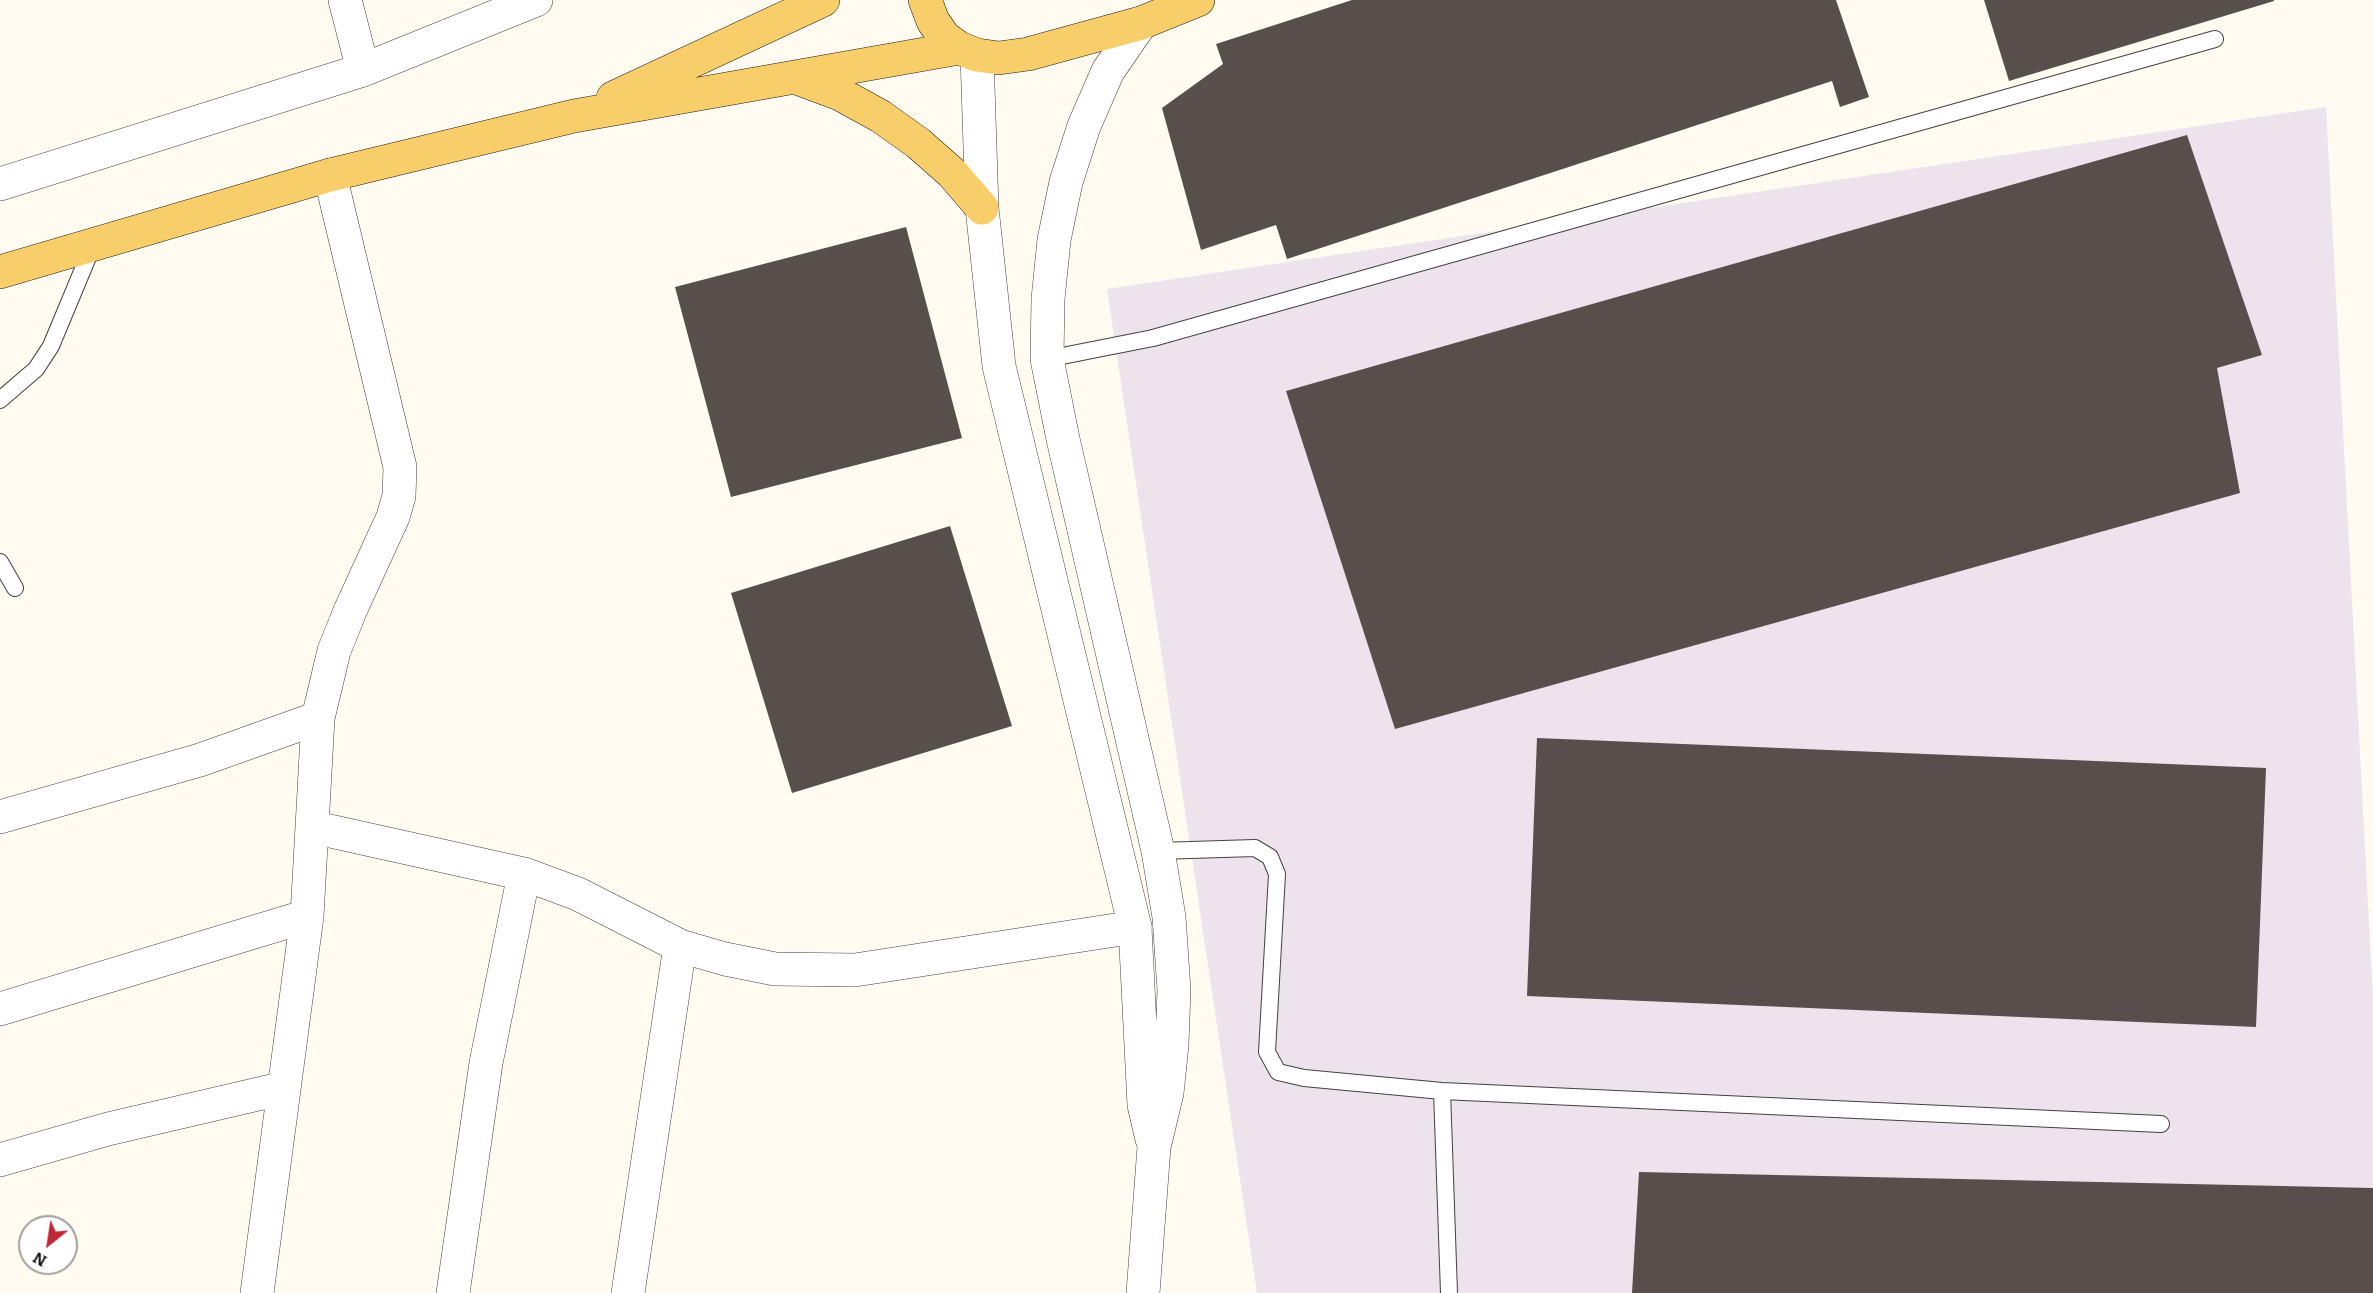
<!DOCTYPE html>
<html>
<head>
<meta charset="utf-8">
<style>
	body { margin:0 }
	#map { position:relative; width:2373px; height:1293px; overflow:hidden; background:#fffbf1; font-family:Bitter,serif }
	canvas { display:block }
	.north { position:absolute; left:18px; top:1215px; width:60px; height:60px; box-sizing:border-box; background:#fff; border:2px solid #9f9f9f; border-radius:50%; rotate:210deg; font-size:16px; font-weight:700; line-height:24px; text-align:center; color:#0f0f0f }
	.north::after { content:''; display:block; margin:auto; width:21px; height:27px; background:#be2735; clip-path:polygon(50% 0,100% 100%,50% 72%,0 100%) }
</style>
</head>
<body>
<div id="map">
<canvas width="2373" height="1293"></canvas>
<div class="north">N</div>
</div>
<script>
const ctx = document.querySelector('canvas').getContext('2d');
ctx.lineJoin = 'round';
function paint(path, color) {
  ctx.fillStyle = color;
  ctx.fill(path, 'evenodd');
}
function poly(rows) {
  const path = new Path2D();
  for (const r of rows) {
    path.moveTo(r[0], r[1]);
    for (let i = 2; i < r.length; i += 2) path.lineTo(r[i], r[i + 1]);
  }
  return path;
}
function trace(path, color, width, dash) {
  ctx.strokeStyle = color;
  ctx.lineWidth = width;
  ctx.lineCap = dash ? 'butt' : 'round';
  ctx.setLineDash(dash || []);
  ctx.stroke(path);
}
const industrial = poly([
	[2326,107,2373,1000,2373,1293,1257,1293,1107,289]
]);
const building = poly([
	[1352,0,1836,0,1869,97,1840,107,1832,81,1287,259,1276,225,1201,250,1162,108,1223,64,1216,44],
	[1984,0,2274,0,2274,1,2009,81],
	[2187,135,2262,355,2217,368,2240,493,1395,729,1286,391],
	[906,227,962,438,731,497,675,287],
	[950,526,1012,726,792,793,731,593],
	[1537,738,2266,768,2256,1027,1527,996],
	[1639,1172,2373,1188,2373,1293,1632,1293]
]);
const service = poly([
	[1047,359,1153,338,2215,39],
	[0,400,36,369,51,346,93,245],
	[0,562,15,588],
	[1158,851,1255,848,1270,857,1277,874,1267,1052,1278,1072,1304,1078,1442,1091,1449,1293],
	[1442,1091,2161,1124]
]);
const minor = poly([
	[345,0,363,70],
	[330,175,400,467,399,496,393,517,350,611,334,651,318,718,312,827,524,874,578,894,680,946,725,959,775,969,855,970,1135,927],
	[0,184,363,70,536,0],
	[0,817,200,760,318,718],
	[0,1009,307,916],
	[0,1160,108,1129,284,1088],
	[257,1293,307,916,312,827],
	[453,1293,486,1063,524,874],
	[628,1293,680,946]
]);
const tertiary = poly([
	[1141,23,1108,71,1084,126,1066,182,1054,240,1048,299,1047,359,1063,439,1158,851,1169,917,1174,990,1172,1045,1167,1093,1154,1147,1143,1293],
	[977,55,982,208,999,366,1135,927,1144,1105,1152,1139]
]);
const primary = poly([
	[925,0,933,21,944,37,959,48,977,55,999,58,1028,54,1141,23,1198,0],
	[797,78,840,94,880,116,918,143,952,173,982,208],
	[613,98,823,0],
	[0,272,330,175,574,116,959,48]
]);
paint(industrial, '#ece3ed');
paint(building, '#574f4b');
trace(service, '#424242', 18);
trace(minor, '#424242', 34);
trace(tertiary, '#424242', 34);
trace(primary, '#202020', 34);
trace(service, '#fff', 16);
trace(minor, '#fff', 33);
trace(tertiary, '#fff', 33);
trace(primary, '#f7ce69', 33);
</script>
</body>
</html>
